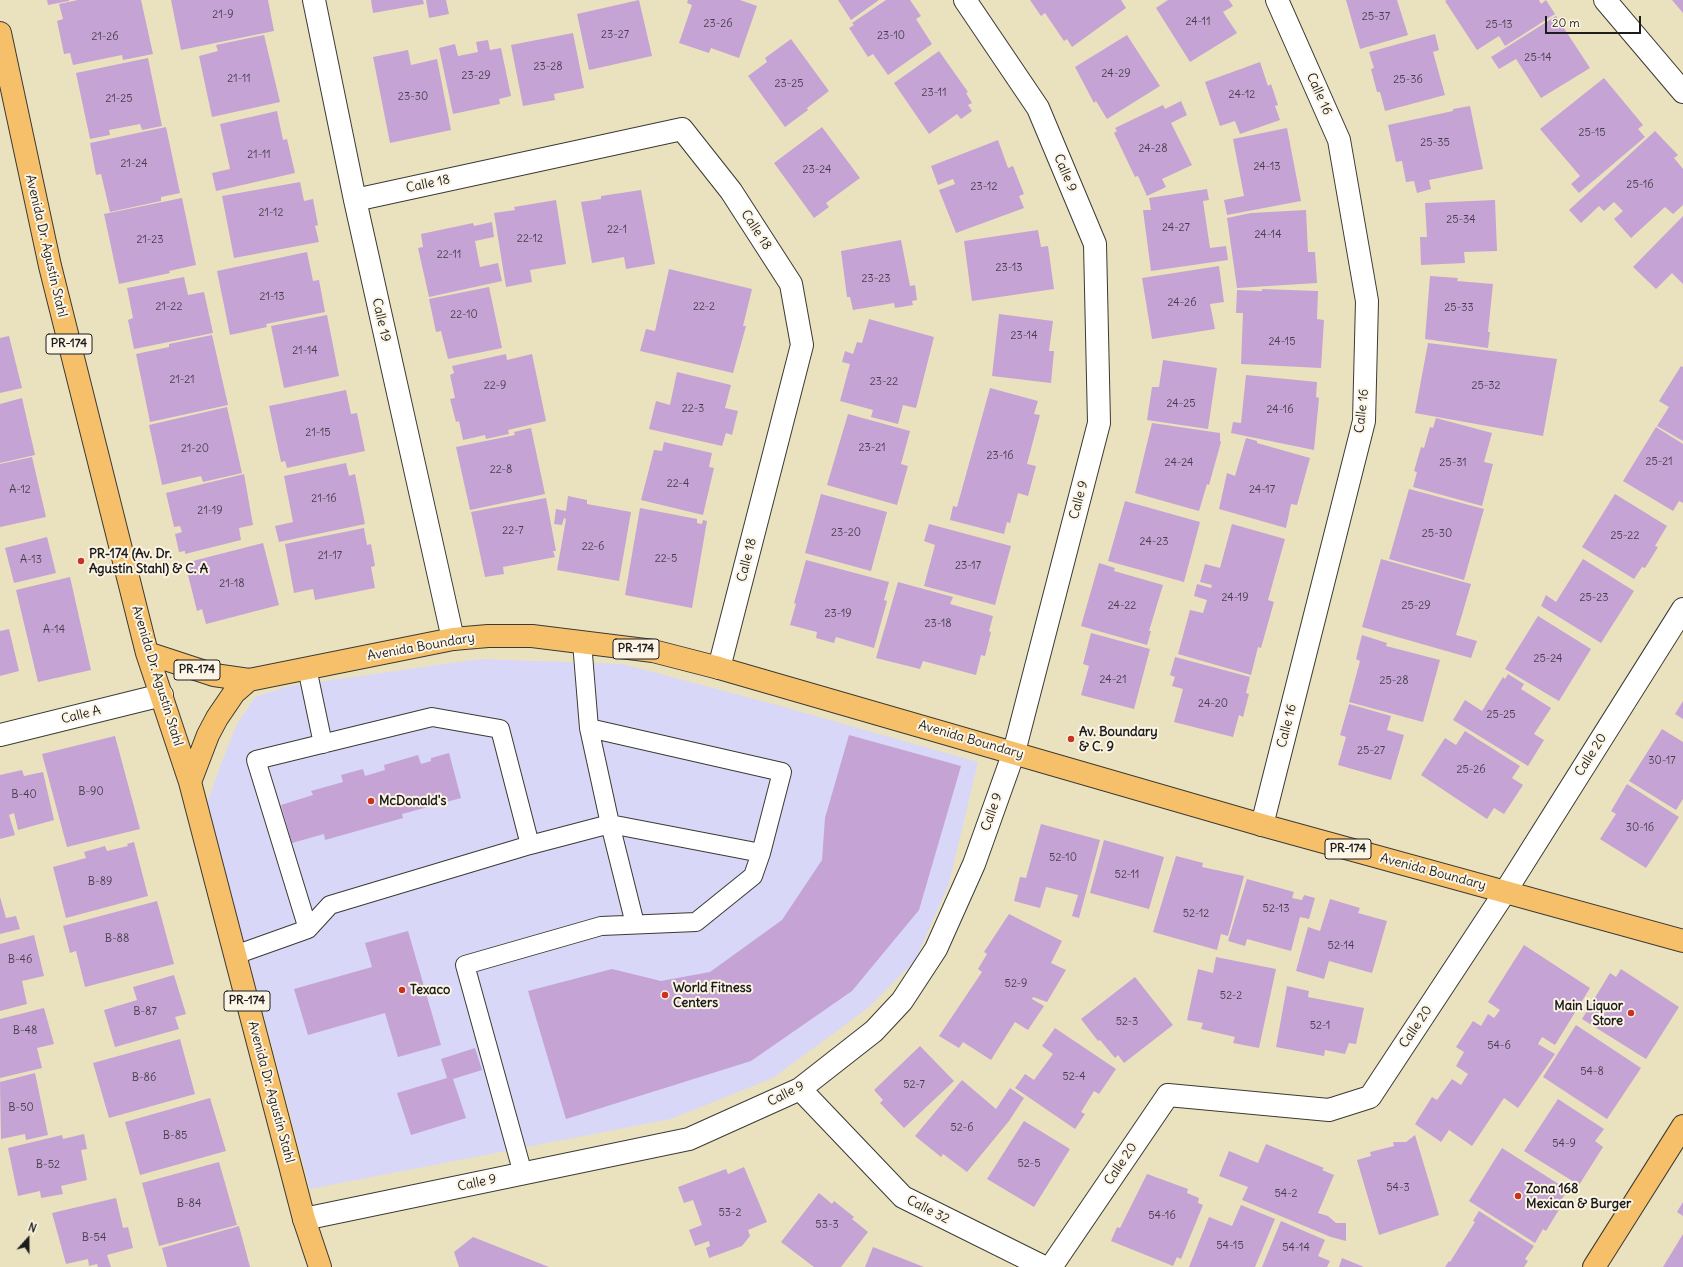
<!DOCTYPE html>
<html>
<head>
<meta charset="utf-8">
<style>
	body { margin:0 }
	#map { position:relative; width:1683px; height:1267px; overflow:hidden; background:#eae2be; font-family:Delius,sans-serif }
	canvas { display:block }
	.north { position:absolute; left:8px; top:1219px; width:40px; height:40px; -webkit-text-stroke:3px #fcf5e5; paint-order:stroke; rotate:21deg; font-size:11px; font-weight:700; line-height:16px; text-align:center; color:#1c1c1c }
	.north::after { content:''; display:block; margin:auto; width:14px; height:18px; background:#1c1c1c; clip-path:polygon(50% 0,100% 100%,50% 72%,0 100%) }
	.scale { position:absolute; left:1545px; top:16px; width:96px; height:18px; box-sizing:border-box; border:2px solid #1c1c1c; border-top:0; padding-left:5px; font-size:12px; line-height:14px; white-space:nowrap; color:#1c1c1c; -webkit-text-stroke:3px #fcf5e5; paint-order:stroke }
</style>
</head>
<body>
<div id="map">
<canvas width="1683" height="1267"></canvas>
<div class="north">N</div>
<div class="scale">20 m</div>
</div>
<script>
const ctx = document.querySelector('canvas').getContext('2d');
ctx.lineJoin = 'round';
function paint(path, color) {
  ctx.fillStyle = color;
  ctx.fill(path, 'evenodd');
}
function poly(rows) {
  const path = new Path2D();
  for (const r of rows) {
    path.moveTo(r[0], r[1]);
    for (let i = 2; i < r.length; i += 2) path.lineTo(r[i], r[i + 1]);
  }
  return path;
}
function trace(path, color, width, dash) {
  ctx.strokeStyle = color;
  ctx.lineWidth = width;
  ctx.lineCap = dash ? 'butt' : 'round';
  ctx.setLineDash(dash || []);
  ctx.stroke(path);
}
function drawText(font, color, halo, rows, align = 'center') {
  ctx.font = font + ' Delius,sans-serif';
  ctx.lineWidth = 4;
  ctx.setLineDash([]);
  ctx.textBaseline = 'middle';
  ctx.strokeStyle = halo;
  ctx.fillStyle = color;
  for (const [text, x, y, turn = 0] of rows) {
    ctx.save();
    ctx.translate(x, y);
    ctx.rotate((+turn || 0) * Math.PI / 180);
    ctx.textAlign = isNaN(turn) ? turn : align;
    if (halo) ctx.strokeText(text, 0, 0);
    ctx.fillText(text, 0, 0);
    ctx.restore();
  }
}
const built = poly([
	[480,659,623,664,784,707,978,762,949,884,915,961,868,1008,773,1078,671,1119,310,1189,207,803,221,764,237,724,255,697,289,686]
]);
const building = poly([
	[47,0,69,0,69,1,48,5],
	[78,0,141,0,153,54,123,60,122,55,73,65,70,53,64,54,57,21,63,19,59,4],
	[171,0,268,0,274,31,181,50],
	[371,0,423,0,424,4,373,13],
	[426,0,446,0,449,14,429,18],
	[639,0,652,56,589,70,577,14],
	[688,0,740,0,757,6,739,58,711,48,709,53,679,43,692,5,687,3],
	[838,0,879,0,851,20],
	[886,0,910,0,921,16,916,19,932,44,888,75,873,54,868,57,849,28,854,25,852,23],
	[1030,0,1121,0,1126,8,1072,47,1067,39,1064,41,1045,13,1041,16],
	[1168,0,1229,0,1233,6,1223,12,1237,33,1190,62,1156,8],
	[1346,0,1397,0,1408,35,1360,49],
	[1447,0,1539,0,1541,4,1546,0,1555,14,1505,46,1499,36,1477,50,1445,1],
	[1672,0,1683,0,1683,13],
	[1556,16,1590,68,1541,98,1516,59,1499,69,1491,57],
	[573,33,584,88,554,94,555,100,523,106,511,45],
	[1435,34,1439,50,1433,52,1445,95,1385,111,1380,92,1377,92,1371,69,1374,68,1369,52],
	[264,35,280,102,212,117,199,56,218,51,216,45],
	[1127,35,1160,86,1107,119,1096,101,1094,103,1075,67],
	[791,39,829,91,807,108,808,110,785,127,748,76,767,62,765,58],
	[488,40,490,50,501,48,511,96,499,99,500,104,453,114,439,48,455,44,458,56,478,52,476,42],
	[408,50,411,65,437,59,451,130,390,143,373,57],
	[939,51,968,92,966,93,972,103,968,105,972,111,961,119,957,114,929,134,894,83],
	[148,58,162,126,142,130,140,124,109,130,110,135,90,139,76,73],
	[1260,62,1268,86,1271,84,1278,105,1275,106,1280,120,1240,134,1235,121,1220,126,1205,82],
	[1604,78,1643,125,1638,129,1645,137,1579,193,1571,184,1580,176,1540,129],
	[1181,101,1187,115,1171,123,1192,165,1162,179,1166,187,1147,196,1138,176,1135,177,1114,133,1117,131,1115,128,1163,105,1165,109],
	[1470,106,1483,169,1429,180,1431,189,1417,193,1414,181,1406,182,1402,161,1396,162,1388,125,1453,111,1453,109],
	[277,111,283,140,287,139,295,173,216,191,212,173,230,169,220,124],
	[166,127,180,193,161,197,161,201,110,212,101,174,96,175,90,143],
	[822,127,860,178,826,203,829,207,814,218,774,163],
	[1287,128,1301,201,1227,215,1224,200,1244,196,1233,139],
	[1655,131,1678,155,1674,158,1683,169,1683,205,1673,214,1665,207,1631,238,1614,219,1623,211,1614,202,1604,211,1599,206,1581,223,1569,210],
	[998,140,1008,168,1013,166,1024,194,1019,196,1024,208,956,233,939,190,955,184,953,179,938,185,931,166],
	[300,182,304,201,313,199,318,225,315,226,319,242,234,258,222,196],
	[1207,189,1209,200,1203,201,1210,248,1226,246,1228,260,1151,271,1143,210,1151,210,1149,198],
	[641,190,655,264,626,269,624,257,592,263,581,202,601,199,601,196],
	[182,198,196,265,169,271,170,273,119,284,104,214],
	[556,200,566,264,530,270,532,282,506,287,494,213,515,210,514,207],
	[1495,200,1497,251,1464,252,1465,263,1421,265,1420,237,1427,237,1425,203],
	[1306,210,1308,252,1315,252,1317,283,1237,288,1227,218,1251,213],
	[1683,216,1683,284,1672,273,1656,289,1633,267],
	[492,222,494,237,475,241,480,267,498,263,502,281,429,297,418,248,423,247,421,234,473,223,474,226],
	[1038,230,1041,247,1048,246,1054,289,972,301,964,241],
	[901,240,910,286,915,285,917,300,912,301,913,305,895,308,894,303,853,310,850,297,847,297,841,251],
	[307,252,313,281,319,280,325,312,266,324,267,327,230,335,217,271],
	[1219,266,1224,302,1210,304,1215,329,1152,339,1142,278],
	[669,269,752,289,743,326,746,326,733,373,640,351,646,329,655,331],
	[1430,276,1458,278,1457,281,1493,284,1488,332,1490,332,1488,348,1425,339],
	[184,277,188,295,204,292,213,333,134,349,128,320,133,318,127,288],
	[489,287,502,348,448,359,441,331,436,332,429,299],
	[1262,289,1318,291,1317,319,1324,320,1321,368,1241,364,1243,313,1236,313,1237,290,1262,291],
	[999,314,1053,321,1049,351,1054,351,1051,383,992,376],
	[327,315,339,376,284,388,271,326],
	[869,319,934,337,916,408,903,405,898,424,871,417,873,410,840,401,850,364,842,362,845,351,853,354,857,342,862,343],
	[212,335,228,405,150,422,136,354,169,347,169,344],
	[9,336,22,388,0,393,0,338],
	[1428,343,1557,359,1543,436,1415,413],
	[506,354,507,360,532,354,546,421,508,430,509,434,486,439,485,435,463,440,459,421,456,422,450,399,455,398,450,375,454,373,452,366],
	[1163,360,1217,368,1208,429,1147,420,1152,387,1159,387],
	[1681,366,1683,367,1683,441,1657,426,1669,407,1659,401],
	[677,372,731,385,725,408,738,411,732,435,726,433,722,446,649,429,656,401,670,405],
	[1246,375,1317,382,1316,397,1319,398,1314,450,1231,433,1233,422,1241,423],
	[990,388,1038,401,1034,414,1040,415,1027,464,1036,466,1028,496,1018,493,1010,523,1007,522,1004,534,950,520,953,506,957,507],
	[346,390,351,414,357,413,365,451,287,468,285,461,281,462,269,406],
	[22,398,35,455,0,463,0,404],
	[227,407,242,473,203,482,201,476,162,485,149,425],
	[848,414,910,431,901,464,908,466,897,505,827,485],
	[1436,418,1492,433,1484,462,1493,464,1482,506,1413,487,1417,472,1414,471,1421,447,1424,448,1430,427,1433,428],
	[1152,423,1220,433,1220,441,1221,442,1209,485,1207,484,1199,511,1135,493],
	[1656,427,1683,444,1683,503,1679,501,1673,511,1623,481],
	[531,428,545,494,470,510,456,447,515,435,514,432],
	[1246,438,1257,441,1257,443,1310,458,1297,505,1291,504,1286,528,1219,509,1227,473,1235,476],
	[664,442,712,453,709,467,714,468,703,515,641,500,654,450,662,451],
	[32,457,46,517,0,527,0,464],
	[346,463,349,476,355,474,365,524,279,542,275,526,293,522,284,476],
	[244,474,253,525,239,528,241,540,185,554,185,551,179,552,175,534,182,532,180,526,174,527,166,493],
	[1409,489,1484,509,1464,580,1389,559],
	[821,494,887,512,871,571,805,553],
	[1615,494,1667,526,1655,546,1658,547,1645,568,1642,567,1634,579,1582,547],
	[568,496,587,500,587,504,631,512,619,581,557,570,566,519,564,518,562,525,554,524,556,509,566,511],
	[546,498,556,551,553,551,555,557,503,567,504,574,485,577,471,512],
	[1125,501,1200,522,1184,582,1108,561],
	[640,508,697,519,697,523,702,524,703,520,707,521,692,608,625,595],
	[929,524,1011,546,995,605,924,586,935,545,924,541],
	[1232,524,1285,539,1268,600,1274,602,1261,648,1258,647,1251,675,1178,654,1190,610,1203,613,1207,600,1194,596,1197,584,1211,588,1212,585,1200,582,1205,564,1220,568],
	[364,528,367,545,371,544,375,566,371,567,375,588,315,600,313,589,294,593,285,544],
	[47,537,56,573,14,583,5,548],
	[263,543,279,605,206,624,202,609,197,611,185,563],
	[1381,559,1471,584,1456,635,1477,641,1471,658,1362,627],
	[1583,559,1634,591,1601,643,1541,606,1546,595,1556,602],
	[806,560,889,582,884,600,887,601,874,648,836,637,834,643,816,638,817,632,790,625,796,604,794,603],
	[1099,563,1115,568,1114,571,1163,585,1149,631,1151,631,1147,645,1081,626],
	[70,577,91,670,38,682,16,590],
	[898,582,953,597,950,604,993,616,989,631,991,632,985,656,981,655,976,675,923,661,920,669,876,658],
	[1538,616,1591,649,1559,701,1505,669],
	[9,629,19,671,0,676,0,631],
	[1091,633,1150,649,1134,709,1081,695,1089,666,1083,664],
	[1362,635,1387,643,1386,646,1440,660,1423,722,1349,702,1360,661,1356,659],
	[1175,657,1250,677,1246,693,1249,694,1243,717,1239,715,1233,737,1174,722,1183,689,1172,686,1175,677,1170,675],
	[1508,674,1524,684,1521,689,1551,708,1534,734,1544,740,1528,766,1453,720,1465,700,1482,711,1503,677,1505,679],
	[1683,701,1683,719,1675,714],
	[1349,704,1391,716,1387,730,1404,735,1391,780,1338,765,1346,737,1340,735],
	[1662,729,1683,742,1683,799,1676,810,1629,781],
	[1465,731,1520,766,1512,778,1523,785,1504,814,1494,808,1487,819,1421,775,1445,738,1456,745],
	[849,735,961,766,919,910,852,991,751,1061,566,1119,528,991,612,969,661,981,710,972,782,920,822,860,825,818],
	[115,736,140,829,67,847,42,754],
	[449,753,461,798,402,814,403,818,325,840,324,834,292,843,281,805,313,795,311,791,343,782,341,775,363,769,365,776,385,770,384,765,418,755,421,764,431,761,431,758],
	[22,770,24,776,43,772,54,820,18,830,14,813,9,815,15,835,0,839,0,775],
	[1627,784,1679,817,1646,868,1600,839,1616,814,1611,811],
	[1041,824,1100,840,1079,918,1072,916,1078,895,1046,887,1040,908,1014,901,1020,877,1026,878],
	[1104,840,1164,857,1149,909,1090,893],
	[134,842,148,896,66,918,53,867,86,858,84,852,105,846,107,851,128,846,127,844],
	[1176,856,1203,863,1202,867,1244,876,1228,936,1221,934,1217,950,1153,932],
	[1247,879,1294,892,1292,898,1302,900,1304,895,1315,898,1309,919,1300,917,1291,951,1247,939,1245,946,1228,941],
	[0,897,6,918,16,916,20,929,0,934],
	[1330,899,1360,908,1358,913,1387,921,1372,973,1329,961,1324,979,1296,971,1308,927,1320,931],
	[157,901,174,964,85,987,76,951,70,953,63,926],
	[1009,914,1062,941,1051,963,1066,970,1047,1002,1033,997,1032,999,1044,1006,1028,1030,1015,1022,991,1060,963,1042,959,1048,939,1036,982,972,978,969,987,954,984,952],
	[408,931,441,1045,398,1057,385,1013,308,1035,294,989,372,967,365,943],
	[34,935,44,976,22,981,27,1004,0,1011,0,944],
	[1524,945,1590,988,1555,1045,1542,1037,1538,1044,1555,1054,1518,1108,1504,1098,1472,1146,1449,1130,1441,1142,1415,1124,1432,1097,1437,1100,1452,1079,1461,1085,1468,1074,1456,1066,1464,1052,1456,1047,1473,1021,1481,1026,1488,1014,1494,1018,1500,1010,1488,1002],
	[1216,957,1276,969,1259,1048,1233,1043,1235,1037,1201,1029,1203,1023,1187,1020,1198,969,1213,973],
	[1621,969,1679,1007,1646,1059,1582,1019,1610,973,1616,977],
	[174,975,186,1014,175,1017,179,1029,115,1047,104,1010,137,1000,133,987],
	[1135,977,1173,1025,1124,1063,1118,1055,1115,1058,1100,1040,1098,1041,1081,1019],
	[1287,986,1309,991,1308,997,1364,1008,1356,1044,1349,1043,1345,1054,1325,1050,1324,1056,1276,1047],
	[44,1008,54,1044,37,1048,42,1068,0,1078,0,1019],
	[1576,1025,1641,1068,1607,1119,1543,1077],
	[1055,1028,1116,1069,1099,1094,1094,1091,1081,1112,1085,1114,1075,1129,1015,1088,1025,1074,1034,1080,1053,1054,1042,1046],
	[180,1039,195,1094,109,1118,93,1063],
	[920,1046,954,1081,904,1128,880,1103,883,1100,874,1090],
	[475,1048,482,1070,453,1079,466,1118,411,1135,397,1093,447,1078,441,1059],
	[35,1073,48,1135,26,1140,25,1134,1,1139,0,1082],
	[962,1080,996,1109,1010,1088,1024,1098,1009,1121,967,1172,943,1154,941,1157,915,1136],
	[210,1098,226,1151,140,1175,125,1122],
	[1558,1099,1604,1129,1595,1141,1603,1147,1579,1185,1524,1151],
	[1024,1121,1070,1149,1034,1207,987,1179],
	[84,1134,87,1149,81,1150,87,1180,61,1186,63,1194,41,1198,40,1191,18,1196,8,1148,62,1135,63,1139],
	[1415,1135,1439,1215,1379,1235,1357,1160,1371,1156,1370,1152,1394,1146,1393,1142,1406,1142],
	[1266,1144,1324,1168,1322,1170,1334,1175,1318,1213,1328,1216,1336,1223,1346,1223,1346,1241,1331,1237,1242,1200,1248,1187,1219,1176,1229,1151,1258,1163],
	[1502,1148,1568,1190,1557,1206,1560,1208,1546,1231,1543,1229,1535,1243,1469,1201],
	[219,1162,237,1225,159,1246,142,1183],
	[744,1167,767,1222,748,1230,750,1236,742,1246,709,1258,706,1248,710,1246,709,1241,695,1246,689,1230,702,1225,693,1200,684,1203,678,1187,726,1169,728,1174],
	[1147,1174,1188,1189,1187,1193,1199,1198,1198,1203,1203,1205,1181,1259,1177,1257,1173,1266,1111,1241,1117,1227,1120,1228],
	[819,1193,832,1204,834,1201,854,1217,852,1219,868,1232,841,1267,814,1267,781,1242],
	[116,1198,123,1228,128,1227,133,1248,107,1255,111,1267,98,1267,97,1264,89,1266,88,1259,66,1264,52,1213],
	[1683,1202,1683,1216,1677,1212],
	[1241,1205,1275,1219,1255,1267,1189,1267,1209,1217,1232,1226],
	[1479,1211,1534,1246,1525,1259,1528,1261,1524,1267,1445,1267,1449,1261,1450,1262,1475,1222,1473,1221],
	[1281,1221,1325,1240,1318,1256,1330,1261,1327,1267,1262,1267],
	[239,1226,250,1267,167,1267,162,1248],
	[1683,1234,1683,1267,1663,1267],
	[473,1237,549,1267,459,1267,454,1252],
	[873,1247,924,1267,865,1267],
	[1342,1258,1364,1267,1339,1267]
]);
const lane = poly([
	[307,668,323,744],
	[589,728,610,824,761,853],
	[530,845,610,824,635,924],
	[235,955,308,929,256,760,432,717,500,729,530,845,330,905,308,929],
	[523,1174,465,965,601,926,696,922,753,876,761,853,782,772,589,728,582,642]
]);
const street = poly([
	[314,0,355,200,453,639],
	[1605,0,1683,92],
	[355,200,682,129,731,191,791,284,802,345,719,668],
	[0,735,162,695],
	[1262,825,1364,421,1367,301,1339,140,1277,0],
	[800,1089,903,1197,1044,1267],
	[304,1219,689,1139,800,1089,874,1031,902,1001,936,949,974,864,1014,752,1099,423,1095,244,1038,108,965,0],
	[1051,1267,1168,1095,1329,1110,1370,1097,1505,892,1683,609]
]);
const highway = poly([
	[0,33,50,266,147,653,190,782,304,1219,320,1267],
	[147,653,214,675,249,680,453,639,488,636,532,636,653,651,719,668,1262,825,1683,941],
	[190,782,208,735,217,718,234,693,249,680],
	[1594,1267,1683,1126]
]);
const markers = [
	[81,561,4,"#c8321e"],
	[1071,739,4,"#c8321e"],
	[371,801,4,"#c8321e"],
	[402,990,4,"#c8321e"],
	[665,995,4,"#c8321e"],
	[1631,1013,4,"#c8321e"],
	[1518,1196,4,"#c8321e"]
];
const numberNames = [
	["21-9",223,15],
	["25-37",1376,17],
	["24-11",1198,22],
	["23-26",718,24],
	["25-13",1499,25],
	["23-27",615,35],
	["23-10",891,36],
	["21-26",105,37],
	["25-14",1538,58],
	["23-28",548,67],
	["24-29",1116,74],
	["23-29",476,76],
	["21-11",239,79],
	["25-36",1408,80],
	["23-25",789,84],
	["23-11",934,93],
	["24-12",1242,95],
	["23-30",413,97],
	["21-25",119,99],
	["25-15",1592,133],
	["25-35",1435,143],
	["24-28",1153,149],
	["21-11",259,155],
	["21-24",134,164],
	["24-13",1267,167],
	["23-24",817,170],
	["25-16",1640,185],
	["23-12",984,187],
	["21-12",271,213],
	["25-34",1461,220],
	["24-27",1176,228],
	["22-1",617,230],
	["24-14",1268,235],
	["22-12",530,239],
	["21-23",150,240],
	["22-11",449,255],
	["23-13",1009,268],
	["23-23",876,279],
	["21-13",272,297],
	["24-26",1182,303],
	["21-22",169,307],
	["22-2",704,307],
	["25-33",1459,308],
	["22-10",464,315],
	["23-14",1024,336],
	["24-15",1282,342],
	["21-14",305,351],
	["21-21",182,380],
	["23-22",884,382],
	["22-9",495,386],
	["25-32",1486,386],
	["24-25",1181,404],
	["22-3",693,409],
	["24-16",1280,410],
	["21-15",318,433],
	["23-21",872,448],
	["21-20",195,449],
	["23-16",1000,456],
	["25-21",1659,462],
	["24-24",1179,463],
	["25-31",1453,463],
	["22-8",501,470],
	["22-4",678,484],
	["A-12",20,490],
	["24-17",1262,490],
	["21-16",324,499],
	["21-19",210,511],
	["22-7",513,531],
	["23-20",846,533],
	["25-30",1437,534],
	["25-22",1625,536],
	["24-23",1154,542],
	["22-6",593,547],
	["21-17",330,556],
	["22-5",666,559],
	["A-13",31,560],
	["23-17",968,566],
	["21-18",232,584],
	["24-19",1235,598],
	["25-23",1594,598],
	["24-22",1122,606],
	["25-29",1416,606],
	["23-19",838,614],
	["23-18",938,624],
	["A-14",54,630],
	["25-24",1548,659],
	["24-21",1113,680],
	["25-28",1394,681],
	["24-20",1213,704],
	["25-25",1501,715],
	["25-27",1371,751],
	["30-17",1662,761],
	["25-26",1471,770],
	["B-90",91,792],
	["B-40",24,795],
	["30-16",1640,828],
	["52-10",1063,858],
	["52-11",1127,875],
	["B-89",100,882],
	["52-13",1276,909],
	["52-12",1196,914],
	["B-88",117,939],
	["52-14",1341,946],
	["B-46",20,960],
	["52-9",1016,984],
	["52-2",1231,996],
	["B-87",145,1012],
	["52-3",1127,1022],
	["52-1",1320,1026],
	["B-48",25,1031],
	["54-6",1499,1046],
	["54-8",1592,1072],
	["52-4",1074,1077],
	["B-86",144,1078],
	["52-7",914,1085],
	["B-50",21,1108],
	["52-6",962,1128],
	["B-85",175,1136],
	["54-9",1564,1144],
	["52-5",1029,1164],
	["B-52",48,1165],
	["54-3",1398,1188],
	["54-2",1286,1194],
	["B-84",189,1204],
	["53-2",730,1213],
	["54-16",1162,1216],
	["53-3",827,1225],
	["B-54",94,1238],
	["54-15",1230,1246],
	["54-14",1296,1248]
];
const shields = [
	[69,344,46],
	[636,649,46],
	[197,670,46],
	[1348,849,46],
	[247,1001,46]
];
const shieldNames = [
	["PR-174",69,344],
	["PR-174",636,649],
	["PR-174",197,670],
	["PR-174",1348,849],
	["PR-174",247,1001]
];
const streetNames = [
	["Calle 16",1319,94,66],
	["Calle 9",1065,173,67],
	["Calle 18",428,184,-12],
	["Calle 18",756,230,57],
	["Avenida Dr. Agustín Stahl",46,246,77],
	["Calle 19",381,320,77],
	["Calle 16",1362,411,-84],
	["Calle 9",1079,500,-75],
	["Calle 18",747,560,-76],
	["Avenida Boundary",421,647,-10],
	["Avenida Dr. Agustín Stahl",157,676,73],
	["Calle A",81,715,-14],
	["Calle 16",1287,726,-76],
	["Avenida Boundary",971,740,16],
	["Calle 20",1591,755,-58],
	["Calle 9",992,812,-71],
	["Avenida Boundary",1433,872,15],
	["Calle 20",1416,1027,-56],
	["Avenida Dr. Agustín Stahl",271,1092,75],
	["Calle 9",786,1094,-27],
	["Calle 20",1121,1164,-56],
	["Calle 9",477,1183,-12],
	["Calle 32",928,1210,27]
];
const poiNames = [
	["PR-174 (Av. Dr.",89,554],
	["Agustín Stahl) & C. A",89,569],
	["Av. Boundary",1079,732],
	["& C. 9",1079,747],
	["McDonald's",379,801],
	["World Fitness",673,988],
	["Centers",673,1003],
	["Texaco",410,990],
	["Main Liquor",1623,1006,"right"],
	["Store",1623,1021,"right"],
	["Zona 168",1526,1189],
	["Mexican & Burger",1526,1204]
];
paint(built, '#d8d7f8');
paint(building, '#c5a3d4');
trace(lane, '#3b3a34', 20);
trace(street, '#3b3a34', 24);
trace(highway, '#3b3a34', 24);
trace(lane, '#fff', 18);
trace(street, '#fff', 22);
trace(highway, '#f6c06b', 22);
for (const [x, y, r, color] of markers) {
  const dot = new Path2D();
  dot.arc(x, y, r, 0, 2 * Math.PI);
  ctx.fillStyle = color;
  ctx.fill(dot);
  trace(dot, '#fcf5e5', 1.5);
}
drawText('11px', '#463e4a', null, numberNames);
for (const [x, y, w] of shields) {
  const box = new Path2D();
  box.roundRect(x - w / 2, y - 10, w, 20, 3);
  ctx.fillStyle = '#fcf5e5';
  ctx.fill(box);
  trace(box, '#1c1c1c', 1);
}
drawText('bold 12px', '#1c1c1c', null, shieldNames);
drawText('13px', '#1c1c1c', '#fcf5e5', streetNames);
drawText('bold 13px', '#1c1c1c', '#fcf5e5', poiNames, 'left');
</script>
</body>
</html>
